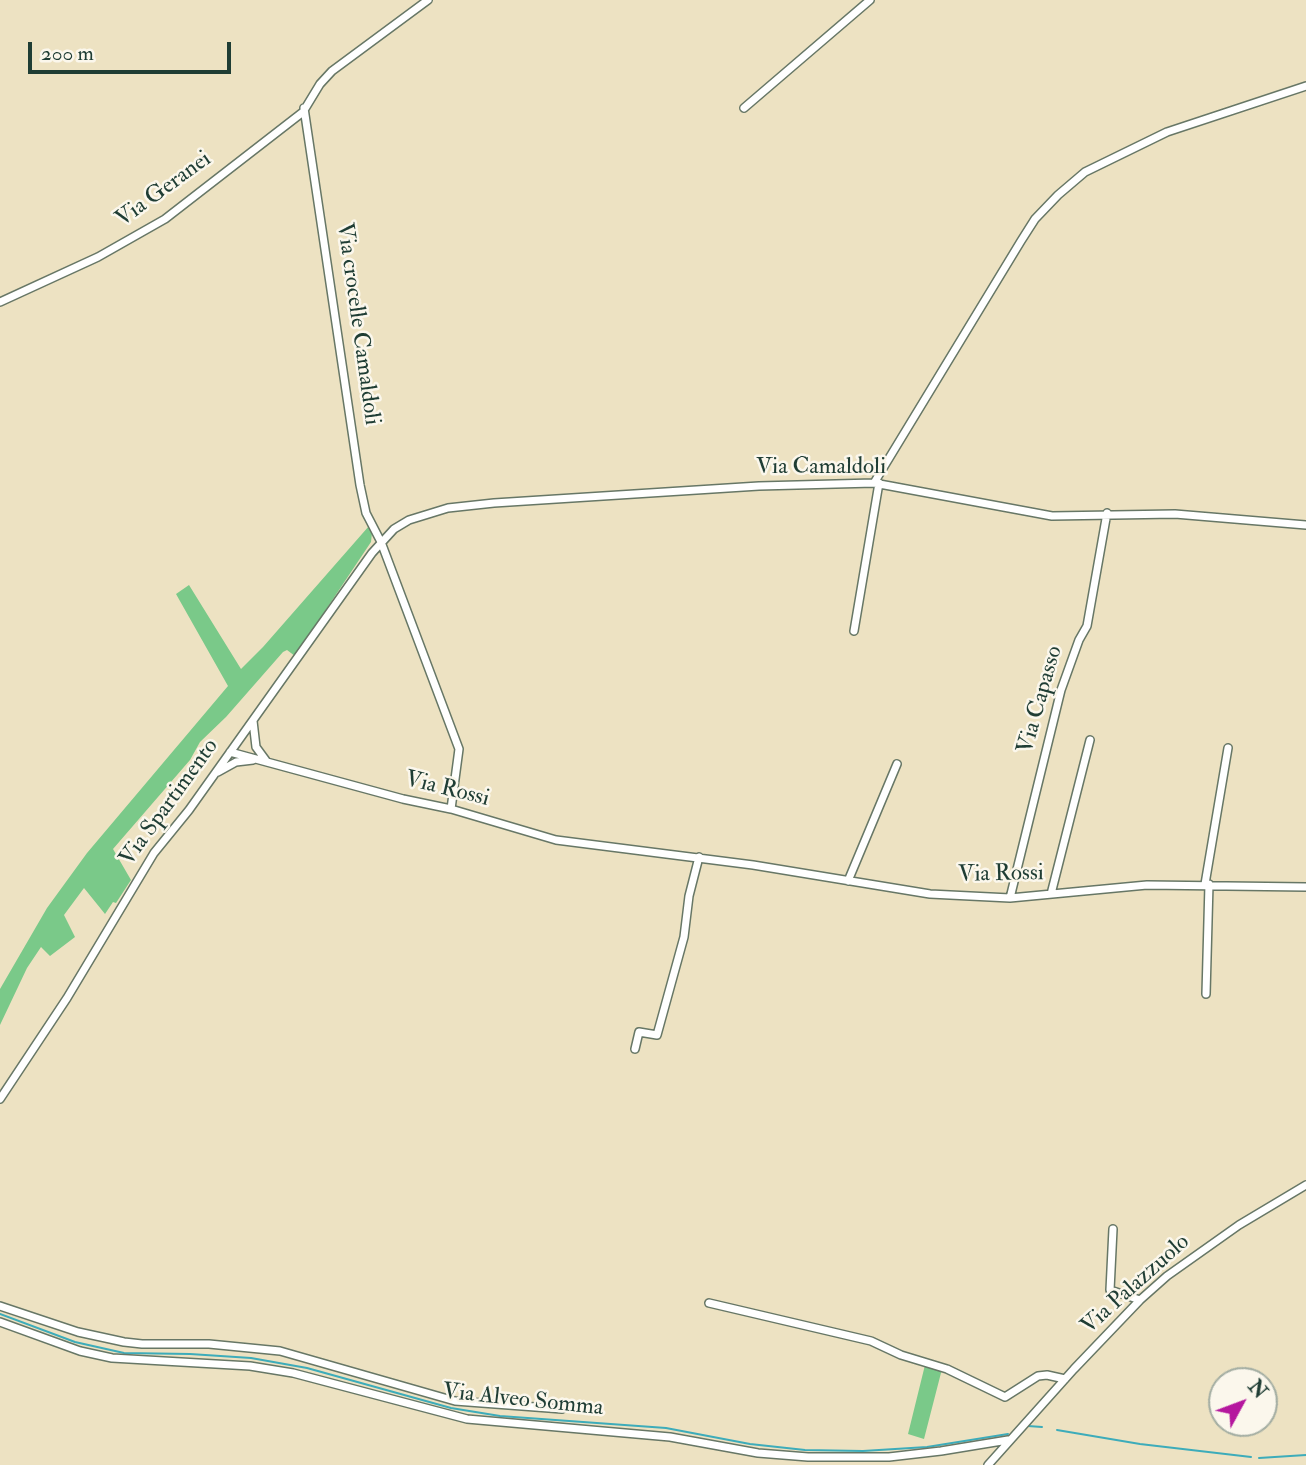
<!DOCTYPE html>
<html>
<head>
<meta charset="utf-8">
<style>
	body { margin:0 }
	#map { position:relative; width:1306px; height:1465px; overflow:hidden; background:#ede2c2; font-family:"IM FELL Double Pica",serif }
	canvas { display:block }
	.north { position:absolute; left:1208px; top:1367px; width:70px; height:70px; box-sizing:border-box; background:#fbf7ec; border:2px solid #a3ada2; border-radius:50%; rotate:49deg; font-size:19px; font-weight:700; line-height:28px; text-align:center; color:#1f3d34 }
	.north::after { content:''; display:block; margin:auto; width:24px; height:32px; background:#b5179e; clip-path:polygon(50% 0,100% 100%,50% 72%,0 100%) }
	.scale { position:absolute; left:28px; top:42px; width:203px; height:32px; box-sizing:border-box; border:4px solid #1f3d34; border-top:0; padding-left:9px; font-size:21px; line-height:24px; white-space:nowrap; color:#1f3d34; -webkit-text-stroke:5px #fbf7ec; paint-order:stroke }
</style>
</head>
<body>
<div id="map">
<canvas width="1306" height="1465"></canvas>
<div class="north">N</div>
<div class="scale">200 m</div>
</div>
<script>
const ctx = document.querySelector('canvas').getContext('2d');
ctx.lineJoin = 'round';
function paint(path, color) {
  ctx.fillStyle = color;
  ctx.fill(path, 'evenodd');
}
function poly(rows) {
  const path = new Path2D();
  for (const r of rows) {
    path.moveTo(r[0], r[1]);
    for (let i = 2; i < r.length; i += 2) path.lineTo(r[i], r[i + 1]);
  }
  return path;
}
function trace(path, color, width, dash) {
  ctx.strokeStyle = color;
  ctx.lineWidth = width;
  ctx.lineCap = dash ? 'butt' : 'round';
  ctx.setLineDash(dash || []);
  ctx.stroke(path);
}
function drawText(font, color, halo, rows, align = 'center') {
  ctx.font = font + ' "IM FELL Double Pica",serif';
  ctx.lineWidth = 5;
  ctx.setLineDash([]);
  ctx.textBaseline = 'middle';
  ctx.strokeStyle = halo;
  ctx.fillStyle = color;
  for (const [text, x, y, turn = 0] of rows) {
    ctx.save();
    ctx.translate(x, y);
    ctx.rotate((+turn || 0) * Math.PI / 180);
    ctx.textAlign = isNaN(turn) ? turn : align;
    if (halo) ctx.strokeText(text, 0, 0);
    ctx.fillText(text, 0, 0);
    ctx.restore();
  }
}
const green = poly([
	[369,526,372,533,371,542,295,656,287,650,283,652,226,717,200,742,190,760,113,849,131,880,116,903,113,902,105,914,84,888,64,915,75,937,50,956,41,947,27,968,0,1025,0,989,47,908,87,853,228,686,176,594,189,585,241,669,263,647],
	[925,1365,942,1369,924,1439,908,1434]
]);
const stream = poly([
	[0,1314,75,1342,124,1353,190,1354,251,1358,307,1368,451,1408,500,1416,666,1428,750,1444,805,1450,863,1451,927,1447,1008,1434],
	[1028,1426,1042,1427],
	[1057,1430,1140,1444,1251,1457],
	[1259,1458,1306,1455]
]);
const minor = poly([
	[304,108,360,485,366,513,381,542,459,749,451,809],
	[744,108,870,0],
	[0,302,98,257,165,219,303,112,320,84,332,71,428,0],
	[874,483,1021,241,1035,219,1058,195,1085,172,1167,132,1306,86],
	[854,631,879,483],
	[253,721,256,747,267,762],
	[230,752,403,799,451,809,556,840,753,865,930,894,1010,898,1147,885,1306,887],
	[218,772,236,762,253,760],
	[848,881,897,764],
	[1205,884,1228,748],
	[1051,894,1090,740],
	[1010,898,1061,690,1079,640,1087,626,1107,513],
	[1206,994,1209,884],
	[635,1049,639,1032,657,1035,684,937,689,896,699,857],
	[0,1099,67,998,154,853,189,810,372,553,394,529,409,520,448,508,494,503,759,486,874,483,1052,516,1175,514,1306,525],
	[1113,1229,1110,1290,1140,1300],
	[709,1303,871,1341,901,1355,947,1369,1005,1397,1038,1376,1047,1375,1065,1379],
	[0,1306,78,1332,124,1342,142,1344,209,1344,280,1351,455,1401,562,1409],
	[0,1322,80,1351,112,1358,250,1366,293,1373,467,1419,670,1437,758,1453,808,1457,889,1457,941,1451,1008,1440],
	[988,1465,1074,1369,1140,1300,1167,1276,1239,1225,1306,1185]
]);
const streetNames = [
	["Via Geranei",164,190,-36],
	["Via crocelle Camaldoli",357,324,82],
	["Via Camaldoli",821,468],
	["Via Capasso",1041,700,-74],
	["Via Rossi",447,790,14],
	["Via Spartimento",170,803,-54],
	["Via Rossi",1001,875,-1],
	["Via Palazzuolo",1136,1285,-42],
	["Via Alveo Somma",523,1401,6]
];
paint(green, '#7ac989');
trace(stream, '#3dacba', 2);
trace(minor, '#677766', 10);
trace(minor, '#fff', 7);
drawText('23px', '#1f3d34', '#fbf7ec', streetNames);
</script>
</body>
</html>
